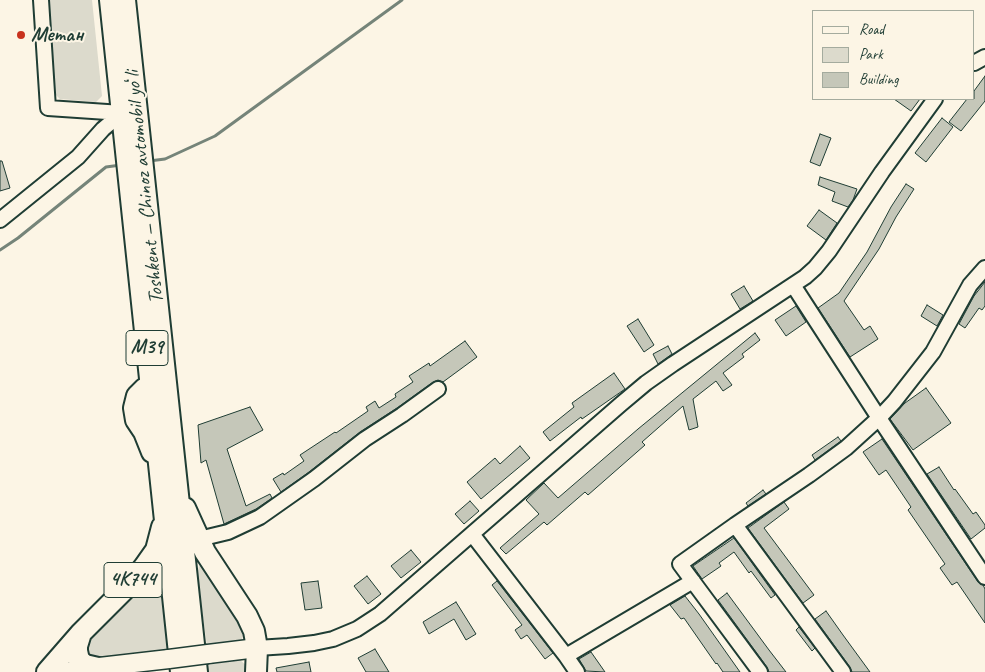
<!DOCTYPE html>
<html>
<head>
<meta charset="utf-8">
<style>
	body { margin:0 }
	#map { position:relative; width:985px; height:672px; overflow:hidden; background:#fcf5e5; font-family:Caveat,sans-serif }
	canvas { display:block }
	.legend { position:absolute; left:812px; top:10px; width:162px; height:90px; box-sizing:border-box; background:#fcf5e5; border:1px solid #a4ab9e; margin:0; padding:6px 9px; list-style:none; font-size:15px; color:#1f3d34 }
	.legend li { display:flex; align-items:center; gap:10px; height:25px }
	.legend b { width:25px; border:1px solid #a4ab9e }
</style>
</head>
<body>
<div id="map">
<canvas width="985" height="672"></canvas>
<ul class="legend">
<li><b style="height:6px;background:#fcf5e5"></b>Road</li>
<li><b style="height:14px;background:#dcdacc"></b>Park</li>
<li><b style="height:14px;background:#c5c7b9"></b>Building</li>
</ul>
</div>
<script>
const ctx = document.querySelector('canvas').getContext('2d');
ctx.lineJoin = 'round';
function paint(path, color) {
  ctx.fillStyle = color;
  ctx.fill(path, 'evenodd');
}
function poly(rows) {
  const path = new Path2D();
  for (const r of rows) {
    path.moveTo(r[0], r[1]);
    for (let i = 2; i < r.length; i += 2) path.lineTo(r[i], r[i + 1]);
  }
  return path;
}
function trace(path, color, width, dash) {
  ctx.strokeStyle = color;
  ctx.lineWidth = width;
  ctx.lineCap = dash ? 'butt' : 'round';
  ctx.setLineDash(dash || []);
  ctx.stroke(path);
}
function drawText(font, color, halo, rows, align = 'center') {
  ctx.font = font + ' Caveat,sans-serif';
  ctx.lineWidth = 4;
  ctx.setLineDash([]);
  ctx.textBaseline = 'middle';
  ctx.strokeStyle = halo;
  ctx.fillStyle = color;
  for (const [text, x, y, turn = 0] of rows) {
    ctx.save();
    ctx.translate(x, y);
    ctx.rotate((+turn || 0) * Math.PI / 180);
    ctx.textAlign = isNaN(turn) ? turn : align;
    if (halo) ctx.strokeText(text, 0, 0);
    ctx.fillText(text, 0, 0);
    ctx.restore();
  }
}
const green = poly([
	[48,0,92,0,102,96,96,102,60,99,55,94],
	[203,564,238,617,243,636,241,642,207,646,197,575,199,566],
	[148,580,154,582,160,588,168,651,98,660,87,654,83,639,140,581],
	[240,660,247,666,248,672,207,672,206,665]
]);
const stream = poly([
	[149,161,165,159,215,136,402,0],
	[0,250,18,238,106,167,121,165]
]);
const building = poly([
	[985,76,985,101,961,131,949,122,967,99,974,99,974,91,985,76],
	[894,99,920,99,911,111,894,99],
	[942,118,953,127,926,162,915,153,942,118],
	[820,134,831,138,820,166,810,162,820,134],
	[0,161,2,161,10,188,0,191,0,161],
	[820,177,857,189,853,200,848,207,832,201,835,192,818,185,820,177],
	[906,184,914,189,896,217,879,249,844,301,864,330,870,326,878,339,850,357,818,308,839,293,867,252,891,207,906,184],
	[819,210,837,223,826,240,807,226,819,210],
	[985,282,985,306,982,310,979,308,965,328,959,324,974,296,985,282],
	[744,286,753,301,740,309,731,294,744,286],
	[927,305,943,315,937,326,921,316,927,305],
	[796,306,806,322,786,336,775,320,796,306],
	[638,319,654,345,644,352,627,326,638,319],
	[755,333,760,340,742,354,744,357,723,373,732,385,723,391,716,381,693,399,698,427,689,430,683,406,642,442,645,445,588,495,585,492,547,525,544,522,506,554,500,548,539,514,526,500,544,483,558,498,638,429,755,333],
	[465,341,477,357,443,382,438,380,433,382,397,408,360,432,309,472,281,492,273,479,283,473,284,475,304,461,300,455,335,432,336,433,368,411,366,407,375,401,379,408,396,397,395,394,413,382,409,376,429,363,430,366,465,341],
	[668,346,672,354,658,364,653,354,668,346],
	[614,373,625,389,582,419,581,417,550,441,543,432,574,407,572,403,614,373],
	[926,388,951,423,913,450,890,419,905,403,926,388],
	[250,407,263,430,227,449,246,506,270,494,272,498,256,509,224,524,206,460,201,463,198,425,250,407],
	[838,437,841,441,815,460,812,455,838,437],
	[882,439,978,582,983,585,985,589,985,623,957,582,952,585,940,568,945,564,908,510,911,507,886,470,879,475,863,452,882,439],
	[520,446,530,458,481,499,467,482,495,458,500,464,520,446],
	[939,467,954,490,955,489,973,514,976,512,985,525,985,528,971,539,927,474,939,467],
	[763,490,766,494,748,506,746,503,763,490],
	[470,501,479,511,464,524,455,514,470,501],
	[784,502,789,509,764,528,814,595,803,603,748,528,784,502],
	[734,538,775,595,771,598,751,571,749,573,734,552,719,563,721,566,702,579,693,566,734,538],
	[411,550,421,562,401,578,391,566,411,550],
	[367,576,381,594,368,604,354,586,367,576],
	[318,581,322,608,305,610,301,583,318,581],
	[497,581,553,653,545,659,527,635,521,639,515,630,522,625,492,585,497,581],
	[727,593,769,650,786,672,769,672,767,667,718,600,727,593],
	[685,596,699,614,740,672,723,672,717,663,716,664,684,618,681,619,670,605,685,596],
	[456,602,476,634,466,640,454,619,429,634,423,622,456,602],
	[826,611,843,635,870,672,852,672,850,667,815,619,826,611],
	[799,627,815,648,812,651,796,630,799,627],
	[375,649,389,672,366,672,358,658,375,649],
	[591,652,605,672,586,671,579,659,591,652],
	[309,662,311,672,277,672,276,668,309,662]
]);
const minor = poly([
	[41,0,48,108,122,113],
	[974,63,985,57],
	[0,220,78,157,103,129,122,113],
	[793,285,879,418,985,577],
	[735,525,843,672],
	[472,534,566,656,577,672],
	[199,539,228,532,260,517,314,479,365,439,402,415,438,389],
	[257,648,288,646,314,643,333,639,357,629,380,614,621,404,646,383,673,364,805,277,815,268,829,251,882,172,935,99],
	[566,656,693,581],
	[760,672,680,564,735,525,809,475,846,448,879,418,894,402,933,352,970,285,985,268]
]);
const major = poly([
	[208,654,257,648],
	[65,672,82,669,169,659]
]);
const highway = poly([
	[110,0,181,672],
	[125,0,197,672],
	[152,452,144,432,136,420,134,408,137,396,144,389,151,385,161,386],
	[185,508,205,552,247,616,254,631,257,648,256,672],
	[81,633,77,646,77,651,79,660,85,665,98,668],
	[47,672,81,633,128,586,144,567,156,550,162,527]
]);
const majorBridge = poly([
	[169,659,208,654]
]);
const markers = [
	[21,35,5,"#c8321e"]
];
const shields = [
	[147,348,42],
	[133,580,58]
];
const shieldNames = [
	["M39",147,348],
	["4К744",133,580]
];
const poiNames = [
	["Метан",31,35]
];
const streetNames = [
	["Toshkent — Chinoz avtomobil yoʻli",145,187,-96]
];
paint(green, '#dcdacc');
trace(stream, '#758479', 3);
paint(building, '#c5c7b9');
trace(building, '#1f3d34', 1);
trace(minor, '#1f3d34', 18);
trace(major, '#1f3d34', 21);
trace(highway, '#1f3d34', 24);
trace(minor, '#fcf5e5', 14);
trace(major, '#fcf5e5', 18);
trace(highway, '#fcf5e5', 20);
trace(majorBridge, '#1f3d34', 21, []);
trace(majorBridge, '#fcf5e5', 18);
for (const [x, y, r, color] of markers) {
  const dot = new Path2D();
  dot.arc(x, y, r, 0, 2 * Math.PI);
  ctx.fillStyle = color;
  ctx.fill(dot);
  trace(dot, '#fcf5e5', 2);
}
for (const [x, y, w] of shields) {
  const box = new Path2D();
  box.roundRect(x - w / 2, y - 17.5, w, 35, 4);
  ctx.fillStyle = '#fcf5e5';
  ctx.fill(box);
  trace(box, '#1f3d34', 1);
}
drawText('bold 20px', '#1f3d34', null, shieldNames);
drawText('bold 21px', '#1f3d34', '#fcf5e5', poiNames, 'left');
drawText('21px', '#1f3d34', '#fcf5e5', streetNames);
</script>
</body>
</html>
